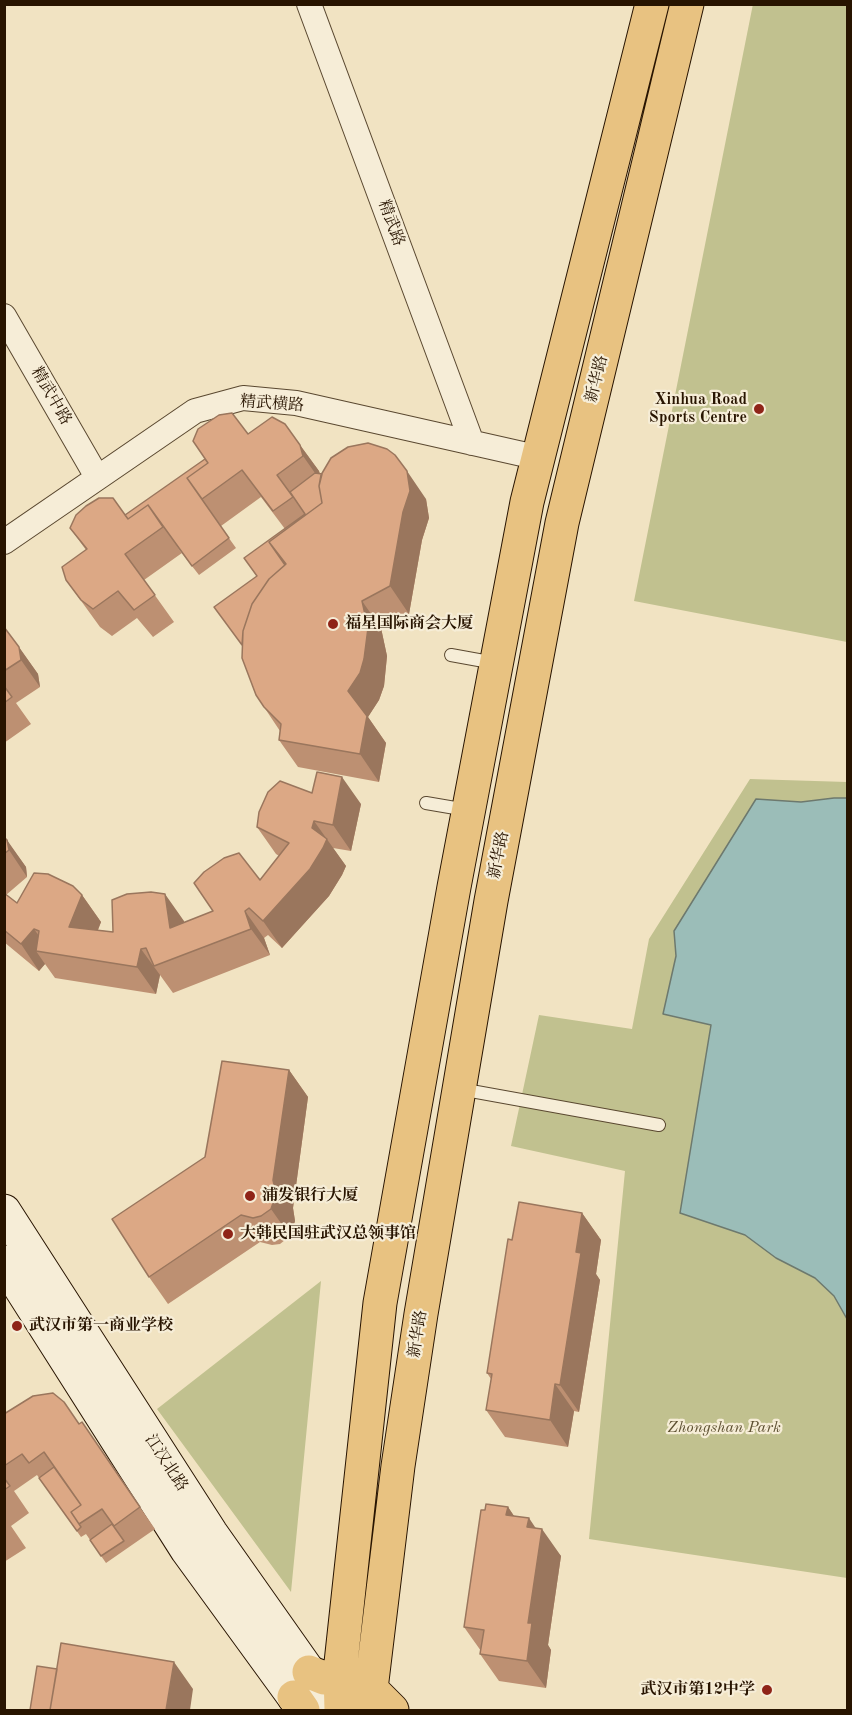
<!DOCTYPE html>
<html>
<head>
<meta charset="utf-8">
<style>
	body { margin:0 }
	#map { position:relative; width:852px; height:1715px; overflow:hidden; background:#f1e3c2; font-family:"Old Standard TT",serif }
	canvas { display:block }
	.frame { position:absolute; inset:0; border:6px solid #281400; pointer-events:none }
</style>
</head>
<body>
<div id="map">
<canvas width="852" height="1715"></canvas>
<div class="frame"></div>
</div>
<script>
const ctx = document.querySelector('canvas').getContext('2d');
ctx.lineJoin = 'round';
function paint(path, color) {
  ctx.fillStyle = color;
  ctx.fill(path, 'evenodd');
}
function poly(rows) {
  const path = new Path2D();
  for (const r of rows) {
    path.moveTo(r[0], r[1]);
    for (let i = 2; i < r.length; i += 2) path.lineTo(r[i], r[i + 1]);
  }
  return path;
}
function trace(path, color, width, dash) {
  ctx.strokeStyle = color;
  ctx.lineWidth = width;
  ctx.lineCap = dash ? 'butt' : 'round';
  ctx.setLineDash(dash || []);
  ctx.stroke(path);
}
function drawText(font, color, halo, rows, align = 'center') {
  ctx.font = font + ' "Old Standard TT","Noto Serif SC",serif';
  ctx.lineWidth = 4.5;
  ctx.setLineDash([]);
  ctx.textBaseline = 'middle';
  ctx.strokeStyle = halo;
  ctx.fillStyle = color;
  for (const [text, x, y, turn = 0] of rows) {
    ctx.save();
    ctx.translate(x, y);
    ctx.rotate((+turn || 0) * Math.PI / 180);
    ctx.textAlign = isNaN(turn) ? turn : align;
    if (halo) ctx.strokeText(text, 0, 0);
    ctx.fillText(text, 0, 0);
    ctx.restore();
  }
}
const green = poly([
	[753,4,847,5,847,642,634,601],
	[750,779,847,782,847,1578,589,1539,625,1171,511,1146,539,1015,632,1029,649,939],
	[321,1281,291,1592,157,1409]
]);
const water = poly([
	[834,798,848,798,847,1319,834,1296,815,1278,776,1258,745,1235,680,1213,711,1025,663,1014,676,956,674,931,756,799,801,802,834,798]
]);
const lane = poly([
	[451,655,495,663],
	[426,803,467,810],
	[460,1089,659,1125]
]);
const street = poly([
	[309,4,472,443],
	[4,316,97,477],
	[4,542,195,411,243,398,296,403,540,458]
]);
const secondary = poly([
	[4,1211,211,1533,309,1672,332,1710],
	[4,1262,187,1550,294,1697,317,1710]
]);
const primary = poly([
	[309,1672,324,1678,340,1672],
	[371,1689,392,1710],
	[294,1697,303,1710],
	[341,1710,340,1672,380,1303,454,887,527,502,652,4],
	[354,1710,371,1689,398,1466,421,1314,491,901,562,523,687,4]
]);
const wall = poly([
	[248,434,300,445,319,471,320,474,426,499,429,518,422,540,409,614,381,628,387,656,384,686,379,700,368,717,386,743,379,782,298,767,279,740,280,731,264,707,257,576,285,529,261,497,221,526,211,513,236,548,199,575,177,547,182,553,144,580,174,622,153,637,137,618,112,636,100,627,66,580,86,550,70,528,125,515],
	[4,627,38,674,40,687,16,703,31,724,4,743],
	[312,793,361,804,351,851,333,848,346,866,342,875,329,896,282,948,268,935,264,938,270,955,173,993,160,975,156,994,55,978,45,964,39,971,4,942,4,837,26,867,27,877,6,895,17,903,82,895,101,922,98,930,113,932,184,921,184,923,213,911,260,880,279,856,276,854,257,827],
	[289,1070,308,1097,293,1208,295,1221,290,1236,280,1244,272,1245,260,1242,168,1304,149,1277,205,1157],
	[582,1213,601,1240,596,1274,600,1280,579,1412,574,1411,568,1447,505,1437,486,1410,491,1379,487,1373,512,1240],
	[82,1422,155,1529,106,1563,86,1534,81,1537,37,1475,14,1491,29,1513,11,1526,26,1548,4,1562,4,1428,80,1424],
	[508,1507,514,1516,536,1528,561,1556,548,1645,551,1650,546,1688,499,1681,480,1654,481,1651,464,1627,485,1510]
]);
const shadedWall = poly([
	[300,445,319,471,322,483,303,456],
	[407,471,426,499,429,518,422,540,409,614,390,586],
	[362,601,381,628,387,656,384,686,379,700,368,717,386,743,379,782,360,754,348,691],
	[19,647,38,674,40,687,21,660],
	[342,777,361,804,351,851,333,825],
	[314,821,346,866,342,875,329,896,282,948,263,921],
	[7,840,26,867,27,877,9,850],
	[165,894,184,921,189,952,170,928],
	[82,895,101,922,88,954,69,927],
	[245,911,264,938,270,955,251,929],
	[34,929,51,953,36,951,45,964,39,971,21,944],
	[141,949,160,975,156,994,137,967],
	[289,1070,308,1097,293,1208,295,1221,290,1236,271,1209,273,1180],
	[582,1213,601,1240,596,1274,600,1280,579,1412,560,1385,576,1252],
	[555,1384,574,1411,568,1447,550,1420],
	[508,1507,526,1534,506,1515],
	[529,1518,541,1536,542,1529,561,1556,548,1645,551,1650,546,1688,527,1661,528,1623,527,1527],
	[174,1662,193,1689,190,1710,166,1710]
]);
const building = poly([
	[232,413,248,434,272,417,285,424,300,445,303,456,277,475,293,497,273,511,242,470,202,499,187,478,208,463,193,441,198,429,219,415,232,413],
	[368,443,387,449,395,455,407,471,410,491,403,512,390,586,362,601,368,628,364,659,360,673,348,691,367,716,360,754,279,740,281,724,264,707,256,695,242,658,243,631,252,604,269,579,286,564,269,542,322,503,319,486,321,475,331,458,348,447,368,443],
	[205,459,208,463,187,478,229,538,192,566,148,505,128,519,125,515,205,459],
	[315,473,322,474,319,486,322,503,269,542,285,565,269,579,252,604,243,631,242,645,214,607,257,576,244,558,305,514,290,492,315,473],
	[99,498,113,498,128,519,148,505,163,527,125,554,155,595,134,610,118,591,93,609,81,600,66,580,62,567,87,549,70,528,76,515,86,506,99,498],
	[4,627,19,647,21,660,4,671,4,627],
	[4,686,12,697,4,703,4,686],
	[317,772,342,777,333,825,314,821,312,828,327,839,323,848,310,869,263,921,249,908,245,911,251,929,154,966,146,948,141,949,137,967,36,951,39,931,34,929,21,944,4,930,4,893,17,903,34,873,48,874,73,886,82,895,69,927,113,932,112,900,127,894,151,892,165,894,170,928,213,911,194,883,204,872,224,858,239,853,260,880,289,843,257,827,259,812,268,792,280,781,312,793,317,772],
	[4,837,7,840,9,850,4,854,4,837],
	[222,1061,289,1070,273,1180,276,1194,271,1209,261,1216,253,1218,241,1215,149,1277,112,1219,205,1157,222,1061],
	[519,1202,582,1213,576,1252,581,1253,560,1385,555,1384,550,1420,486,1410,492,1374,487,1373,508,1239,512,1240,519,1202],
	[53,1393,64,1402,79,1424,82,1422,140,1507,114,1526,102,1509,79,1524,71,1512,81,1505,44,1452,29,1463,22,1454,4,1466,4,1428,5,1427,4,1426,4,1414,33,1396,53,1393],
	[54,1467,81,1505,71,1512,81,1527,77,1531,39,1478,54,1467],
	[4,1478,10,1486,4,1490,4,1478],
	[486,1504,508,1507,506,1515,529,1518,527,1527,542,1529,528,1623,532,1623,527,1661,480,1654,484,1630,464,1627,481,1510,485,1510,486,1504],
	[112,1524,124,1541,101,1556,90,1540,112,1524],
	[61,1643,174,1662,166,1710,50,1710,61,1643],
	[37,1666,57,1669,50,1710,30,1710,37,1666]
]);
const markers = [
	[759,409,6,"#8f2418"],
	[333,624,6,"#8f2418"],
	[250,1196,6,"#8f2418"],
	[228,1234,6,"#8f2418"],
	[17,1326,6,"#8f2418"],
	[767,1690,6,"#8f2418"]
];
const streetNames = [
	["精武路",391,223,70],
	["新华路",597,379,-76],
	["精武中路",51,396,60],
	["精武横路",272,404,4],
	["新华路",499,855,-79],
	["新华路",418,1334,-81],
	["江汉北路",166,1463,57]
];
const poiNames = [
	["Xinhua Road",747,400,"right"],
	["Sports Centre",747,418,"right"],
	["福星国际商会大厦",345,624],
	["浦发银行大厦",262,1196],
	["大韩民国驻武汉总领事馆",240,1234],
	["武汉市第一商业学校",29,1326],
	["武汉市第12中学",755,1690,"right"]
];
const parkNames = [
	["Zhongshan Park",724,1428]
];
paint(green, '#c1c18f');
paint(water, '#9bbdb8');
trace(water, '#6d796e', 1.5);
trace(lane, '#5a4830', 14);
trace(street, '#5a4830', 26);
trace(secondary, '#281400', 35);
trace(primary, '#281400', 35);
trace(lane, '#f6edd7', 12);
trace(street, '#f6edd7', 24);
trace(secondary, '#f6edd7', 33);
trace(primary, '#e8c281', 33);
paint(wall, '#bd9072');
paint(shadedWall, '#9a765d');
paint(building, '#dca885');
trace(building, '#9a765d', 1.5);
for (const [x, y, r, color] of markers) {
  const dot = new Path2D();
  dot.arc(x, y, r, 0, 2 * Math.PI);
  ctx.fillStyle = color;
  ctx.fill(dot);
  trace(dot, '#f6edd7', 2);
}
drawText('16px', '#281400', '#f6edd7', streetNames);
drawText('bold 16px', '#281400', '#f6edd7', poiNames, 'left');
drawText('italic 16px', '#5e5132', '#f6edd7', parkNames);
</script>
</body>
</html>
